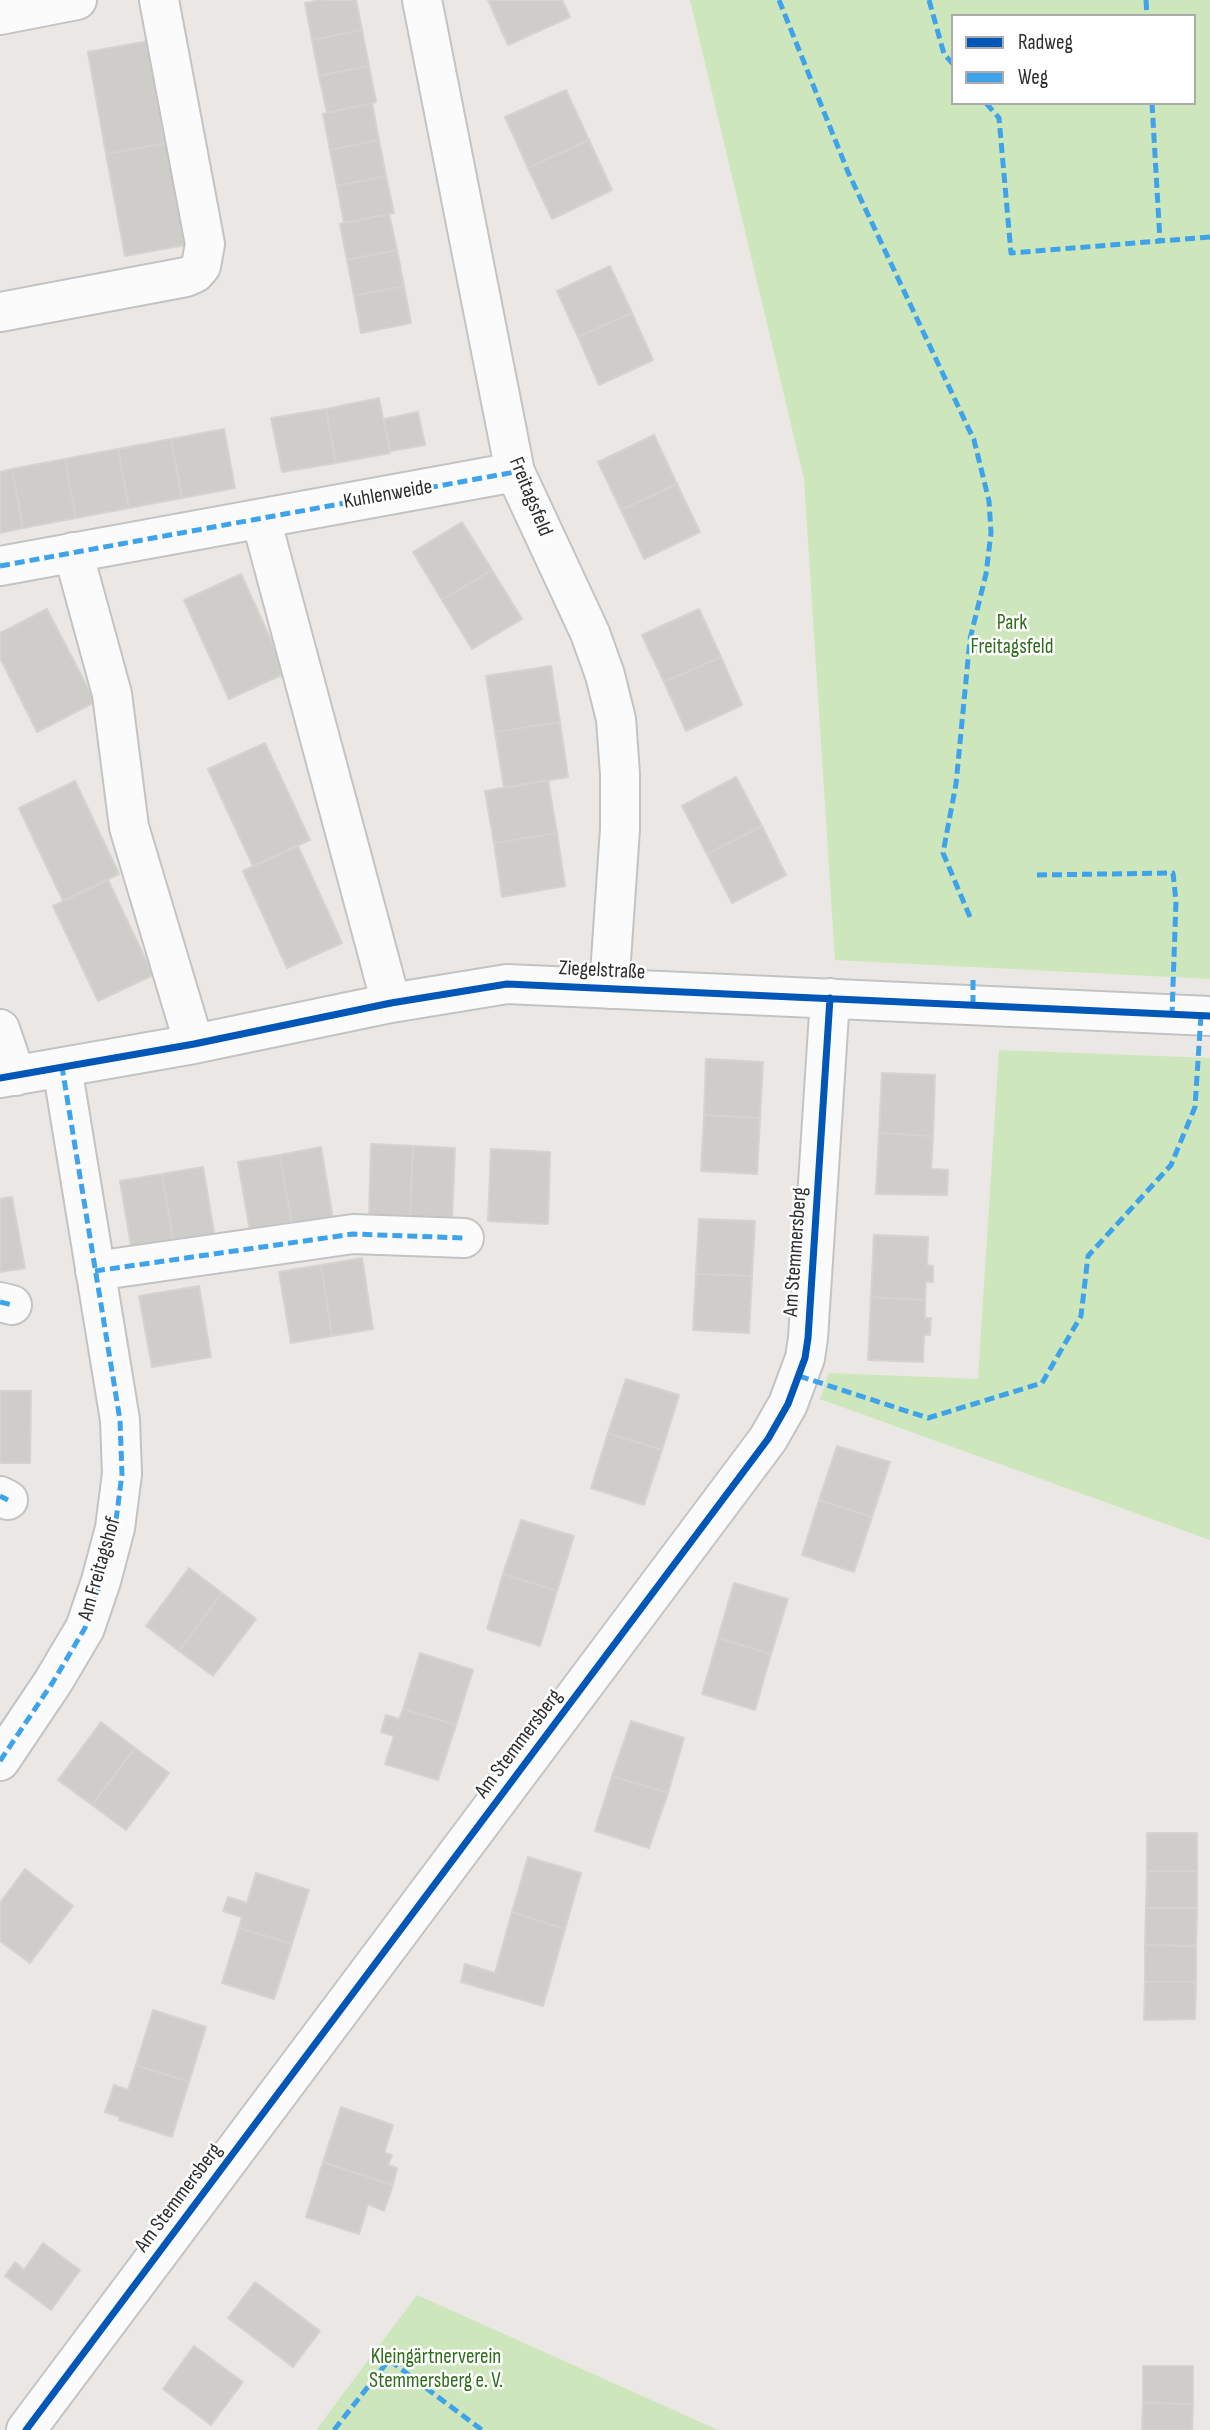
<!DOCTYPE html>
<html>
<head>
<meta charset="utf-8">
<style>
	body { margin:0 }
	#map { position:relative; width:1210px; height:2430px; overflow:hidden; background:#eae7e4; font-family:"Sofia Sans Condensed",sans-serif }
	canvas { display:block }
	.legend { position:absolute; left:951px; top:14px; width:245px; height:91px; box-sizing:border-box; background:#fff; border:2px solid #ababab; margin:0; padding:9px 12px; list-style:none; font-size:21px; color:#2d2d2d }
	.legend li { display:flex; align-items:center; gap:14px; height:35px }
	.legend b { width:35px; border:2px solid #ababab }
</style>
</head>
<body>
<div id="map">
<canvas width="1210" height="2430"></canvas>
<ul class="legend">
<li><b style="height:9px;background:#0057b8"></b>Radweg</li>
<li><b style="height:9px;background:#3ea3eb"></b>Weg</li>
</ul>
</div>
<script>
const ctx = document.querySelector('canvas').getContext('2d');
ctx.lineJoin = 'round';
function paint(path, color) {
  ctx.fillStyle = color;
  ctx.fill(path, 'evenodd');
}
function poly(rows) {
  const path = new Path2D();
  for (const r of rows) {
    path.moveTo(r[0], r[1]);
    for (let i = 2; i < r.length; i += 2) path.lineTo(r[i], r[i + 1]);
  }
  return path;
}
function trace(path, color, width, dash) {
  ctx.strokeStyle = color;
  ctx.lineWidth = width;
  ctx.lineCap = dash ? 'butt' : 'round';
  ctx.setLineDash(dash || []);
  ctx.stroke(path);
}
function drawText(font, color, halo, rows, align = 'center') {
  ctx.font = font + ' "Sofia Sans Condensed",sans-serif';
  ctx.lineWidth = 5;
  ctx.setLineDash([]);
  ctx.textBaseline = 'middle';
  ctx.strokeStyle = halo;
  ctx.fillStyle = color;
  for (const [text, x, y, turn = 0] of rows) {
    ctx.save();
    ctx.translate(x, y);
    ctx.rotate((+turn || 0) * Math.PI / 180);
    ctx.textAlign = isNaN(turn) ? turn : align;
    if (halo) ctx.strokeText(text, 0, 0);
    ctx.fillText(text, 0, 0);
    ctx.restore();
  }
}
const green = poly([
	[690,0,1210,0,1210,979,835,960,804,479],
	[953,16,1194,16,1194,103,953,103],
	[999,1050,1210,1058,1210,1540,820,1399,829,1373,978,1379],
	[417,2295,718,2430,316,2430]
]);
const building = poly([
	[321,0,356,0,362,30,312,40,305,3,321,0],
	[488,0,562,0,570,17,508,45,488,0],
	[362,30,369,66,319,76,312,40,362,30],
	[148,41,167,143,106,154,88,52,148,41],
	[369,66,376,102,327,113,319,76,369,66],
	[566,90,589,140,528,168,505,117,566,90],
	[372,103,379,140,330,150,323,114,372,103],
	[379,140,386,176,337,186,330,150,379,140],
	[589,140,612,190,552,219,528,168,589,140],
	[167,143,185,245,125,256,106,154,167,143],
	[386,176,394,213,344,223,337,186,386,176],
	[389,214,397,250,347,260,340,224,389,214],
	[397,250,404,286,354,296,347,260,397,250],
	[610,266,632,313,578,337,557,291,610,266],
	[404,286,411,323,361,333,354,296,404,286],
	[632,313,653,360,599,385,578,337,632,313],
	[379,398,390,453,336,463,326,409,379,398],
	[326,409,336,463,282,472,271,418,326,409],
	[418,412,425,445,390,451,384,419,418,412],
	[224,429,235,488,182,498,171,439,224,429],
	[654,435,677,484,621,510,598,462,654,435],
	[171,439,182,498,129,508,118,449,171,439],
	[118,449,129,508,76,518,65,459,118,449],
	[65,459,76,518,23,528,12,469,65,459],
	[12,469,23,528,0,533,0,472,12,469],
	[677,484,700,532,644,559,621,510,677,484],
	[462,522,492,570,442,600,413,552,462,522],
	[492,570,522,619,472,649,442,600,492,570],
	[241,574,286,673,229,699,184,600,241,574],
	[47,609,95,702,37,732,0,658,0,633,47,609],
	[699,609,721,657,664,682,642,635,699,609],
	[721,657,742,705,686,731,664,682,721,657],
	[551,666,560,722,495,732,486,676,551,666],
	[560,722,568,777,504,788,495,732,560,722],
	[265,743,310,840,253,866,208,769,265,743],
	[736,777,762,826,707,854,682,806,736,777],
	[548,780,557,833,494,843,485,791,548,780],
	[75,781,119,874,63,901,19,808,75,781],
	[762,826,786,875,732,903,707,854,762,826],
	[557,833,565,886,502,897,494,843,557,833],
	[298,846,342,943,287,968,243,871,298,846],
	[108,880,153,975,98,1001,53,906,108,880],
	[706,1059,763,1062,760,1118,704,1115,706,1059],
	[882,1073,935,1075,933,1136,879,1133,882,1073],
	[704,1115,760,1118,757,1174,701,1171,704,1115],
	[879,1133,933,1136,931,1169,948,1170,947,1195,876,1194,879,1133],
	[371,1144,413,1146,410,1218,369,1217,371,1144],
	[413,1146,455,1148,452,1219,410,1218,413,1146],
	[321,1147,333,1219,292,1225,280,1155,321,1147],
	[491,1149,550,1152,548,1224,488,1221,491,1149],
	[280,1155,292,1225,250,1232,238,1162,280,1155],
	[203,1167,215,1238,174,1245,162,1174,203,1167],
	[162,1174,174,1245,132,1252,120,1181,162,1174],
	[12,1197,25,1268,0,1272,0,1199,12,1197],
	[699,1219,755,1221,752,1276,696,1274,699,1219],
	[874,1235,928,1237,927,1265,933,1266,933,1282,926,1282,925,1300,871,1297,874,1235],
	[362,1258,373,1329,332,1336,321,1265,362,1258],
	[321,1265,332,1336,291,1343,279,1272,321,1265],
	[696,1274,752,1276,749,1333,693,1330,696,1274],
	[199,1286,211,1357,152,1367,139,1296,199,1286],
	[871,1297,925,1300,925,1318,931,1318,930,1335,924,1335,923,1362,868,1360,871,1297],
	[626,1379,679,1395,662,1450,608,1433,626,1379],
	[0,1391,31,1391,30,1463,0,1463,0,1391],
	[608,1433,662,1450,644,1505,591,1488,608,1433],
	[837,1446,890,1462,872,1517,819,1500,837,1446],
	[819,1500,872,1517,854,1572,802,1555,819,1500],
	[521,1520,574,1536,557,1591,503,1574,521,1520],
	[189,1568,222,1593,179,1651,146,1626,189,1568],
	[503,1574,557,1591,540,1646,487,1629,503,1574],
	[734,1583,788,1599,771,1654,718,1638,734,1583],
	[222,1593,256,1619,213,1676,179,1651,222,1593],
	[718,1638,771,1654,755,1710,702,1694,718,1638],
	[420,1653,473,1670,456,1725,403,1709,420,1653],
	[403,1709,456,1725,438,1780,385,1764,394,1736,381,1732,386,1715,399,1719,403,1709],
	[631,1721,684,1738,668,1793,612,1776,631,1721],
	[101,1722,135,1748,92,1805,58,1780,101,1722],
	[135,1748,169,1773,126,1830,92,1805,135,1748],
	[612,1776,668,1793,649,1848,595,1831,612,1776],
	[1147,1833,1197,1833,1197,1871,1147,1871,1147,1833],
	[528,1857,581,1873,565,1929,512,1912,528,1857],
	[25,1869,73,1906,30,1963,0,1941,0,1903,25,1869],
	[1147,1871,1197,1871,1197,1908,1146,1908,1147,1871],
	[256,1873,309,1890,292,1944,239,1928,242,1917,223,1911,228,1897,247,1903,256,1873],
	[1146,1908,1197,1908,1196,1946,1145,1945,1146,1908],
	[512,1912,565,1929,543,2006,461,1982,465,1964,495,1973,512,1912],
	[239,1928,292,1944,274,1999,222,1983,239,1928],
	[1145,1945,1196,1946,1196,1982,1145,1982,1145,1945],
	[1145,1982,1196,1982,1195,2019,1144,2020,1145,1982],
	[153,2010,206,2027,189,2082,136,2065,153,2010],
	[136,2065,189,2082,172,2137,119,2120,120,2117,105,2112,114,2085,128,2090,136,2065],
	[341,2107,393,2125,384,2153,392,2155,388,2165,397,2168,393,2185,323,2162,341,2107],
	[323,2162,393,2185,384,2211,368,2204,359,2234,306,2217,323,2162],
	[43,2243,80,2270,51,2310,5,2276,15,2262,24,2270,43,2243],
	[255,2282,320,2331,293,2367,228,2318,255,2282],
	[194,2346,243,2382,211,2425,163,2389,194,2346],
	[1143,2366,1193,2366,1193,2404,1143,2403,1143,2366],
	[1143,2403,1193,2404,1192,2430,1142,2430,1143,2403]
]);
const minor = poly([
	[422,0,515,472,590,633,605,675,616,719,620,774,620,829,609,989],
	[0,15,77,0],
	[0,312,186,277,195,273,201,266,205,244,159,0],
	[261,519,391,1003],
	[73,552,112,694,129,827,194,1044],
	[0,566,515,472],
	[0,1029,16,1076],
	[0,1078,194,1044,391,1003,507,984,1210,1016],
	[95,1271,353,1234,464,1238],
	[0,1302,12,1305],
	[0,1496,8,1500],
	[0,1761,53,1682,85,1628,101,1581,115,1528,122,1474,120,1420,62,1067],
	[26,2430,768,1439,788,1404,805,1358,808,1338,830,998]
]);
const quiet = poly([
	[779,0,848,172,974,440,989,501,991,533,986,574,970,639,956,784,943,853,970,917],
	[929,0,944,54,953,64],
	[1146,0,1147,16],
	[986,103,999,118,1011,253,1210,237],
	[1152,103,1160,241],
	[0,566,515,472],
	[1037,875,1173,873,1176,901,1172,1014],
	[973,1005,973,980],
	[95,1271,353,1234,464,1238],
	[0,1302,12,1305],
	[799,1376,928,1418,1042,1383,1081,1316,1088,1256,1171,1165,1195,1107,1201,1015],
	[0,1496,8,1500],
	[0,1761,53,1682,85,1628,101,1581,115,1528,122,1474,120,1420,62,1067],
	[334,2430,389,2360,482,2430]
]);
const cycleway = poly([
	[0,1078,194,1044,391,1003,507,984,1210,1016],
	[26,2430,768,1439,788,1404,805,1358,808,1338,830,998]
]);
const streetNames = [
	["Kuhlenweide",388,495,-10],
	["Freitagsfeld",530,497,68],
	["Ziegelstraße",602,971,3],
	["Am Stemmersberg",796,1252,-86],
	["Am Freitagshof",100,1569,-74],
	["Am Stemmersberg",519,1744,-53],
	["Am Stemmersberg",179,2198,-53]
];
const parkNames = [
	["Park",1012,624],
	["Freitagsfeld",1012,648],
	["Kleingärtnerverein",436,2358],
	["Stemmersberg e. V.",436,2382]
];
paint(green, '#cee6bc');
paint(building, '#cfcdca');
trace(building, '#d5d3d0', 2);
trace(minor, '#c4c3c4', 42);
trace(minor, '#fcfbfb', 38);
trace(quiet, '#3ea3eb', 5, [10, 5]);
trace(cycleway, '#0057b8', 7);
drawText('21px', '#2d2d2d', '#fff', streetNames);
drawText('21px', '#2e6d1a', '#fff', parkNames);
</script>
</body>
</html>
